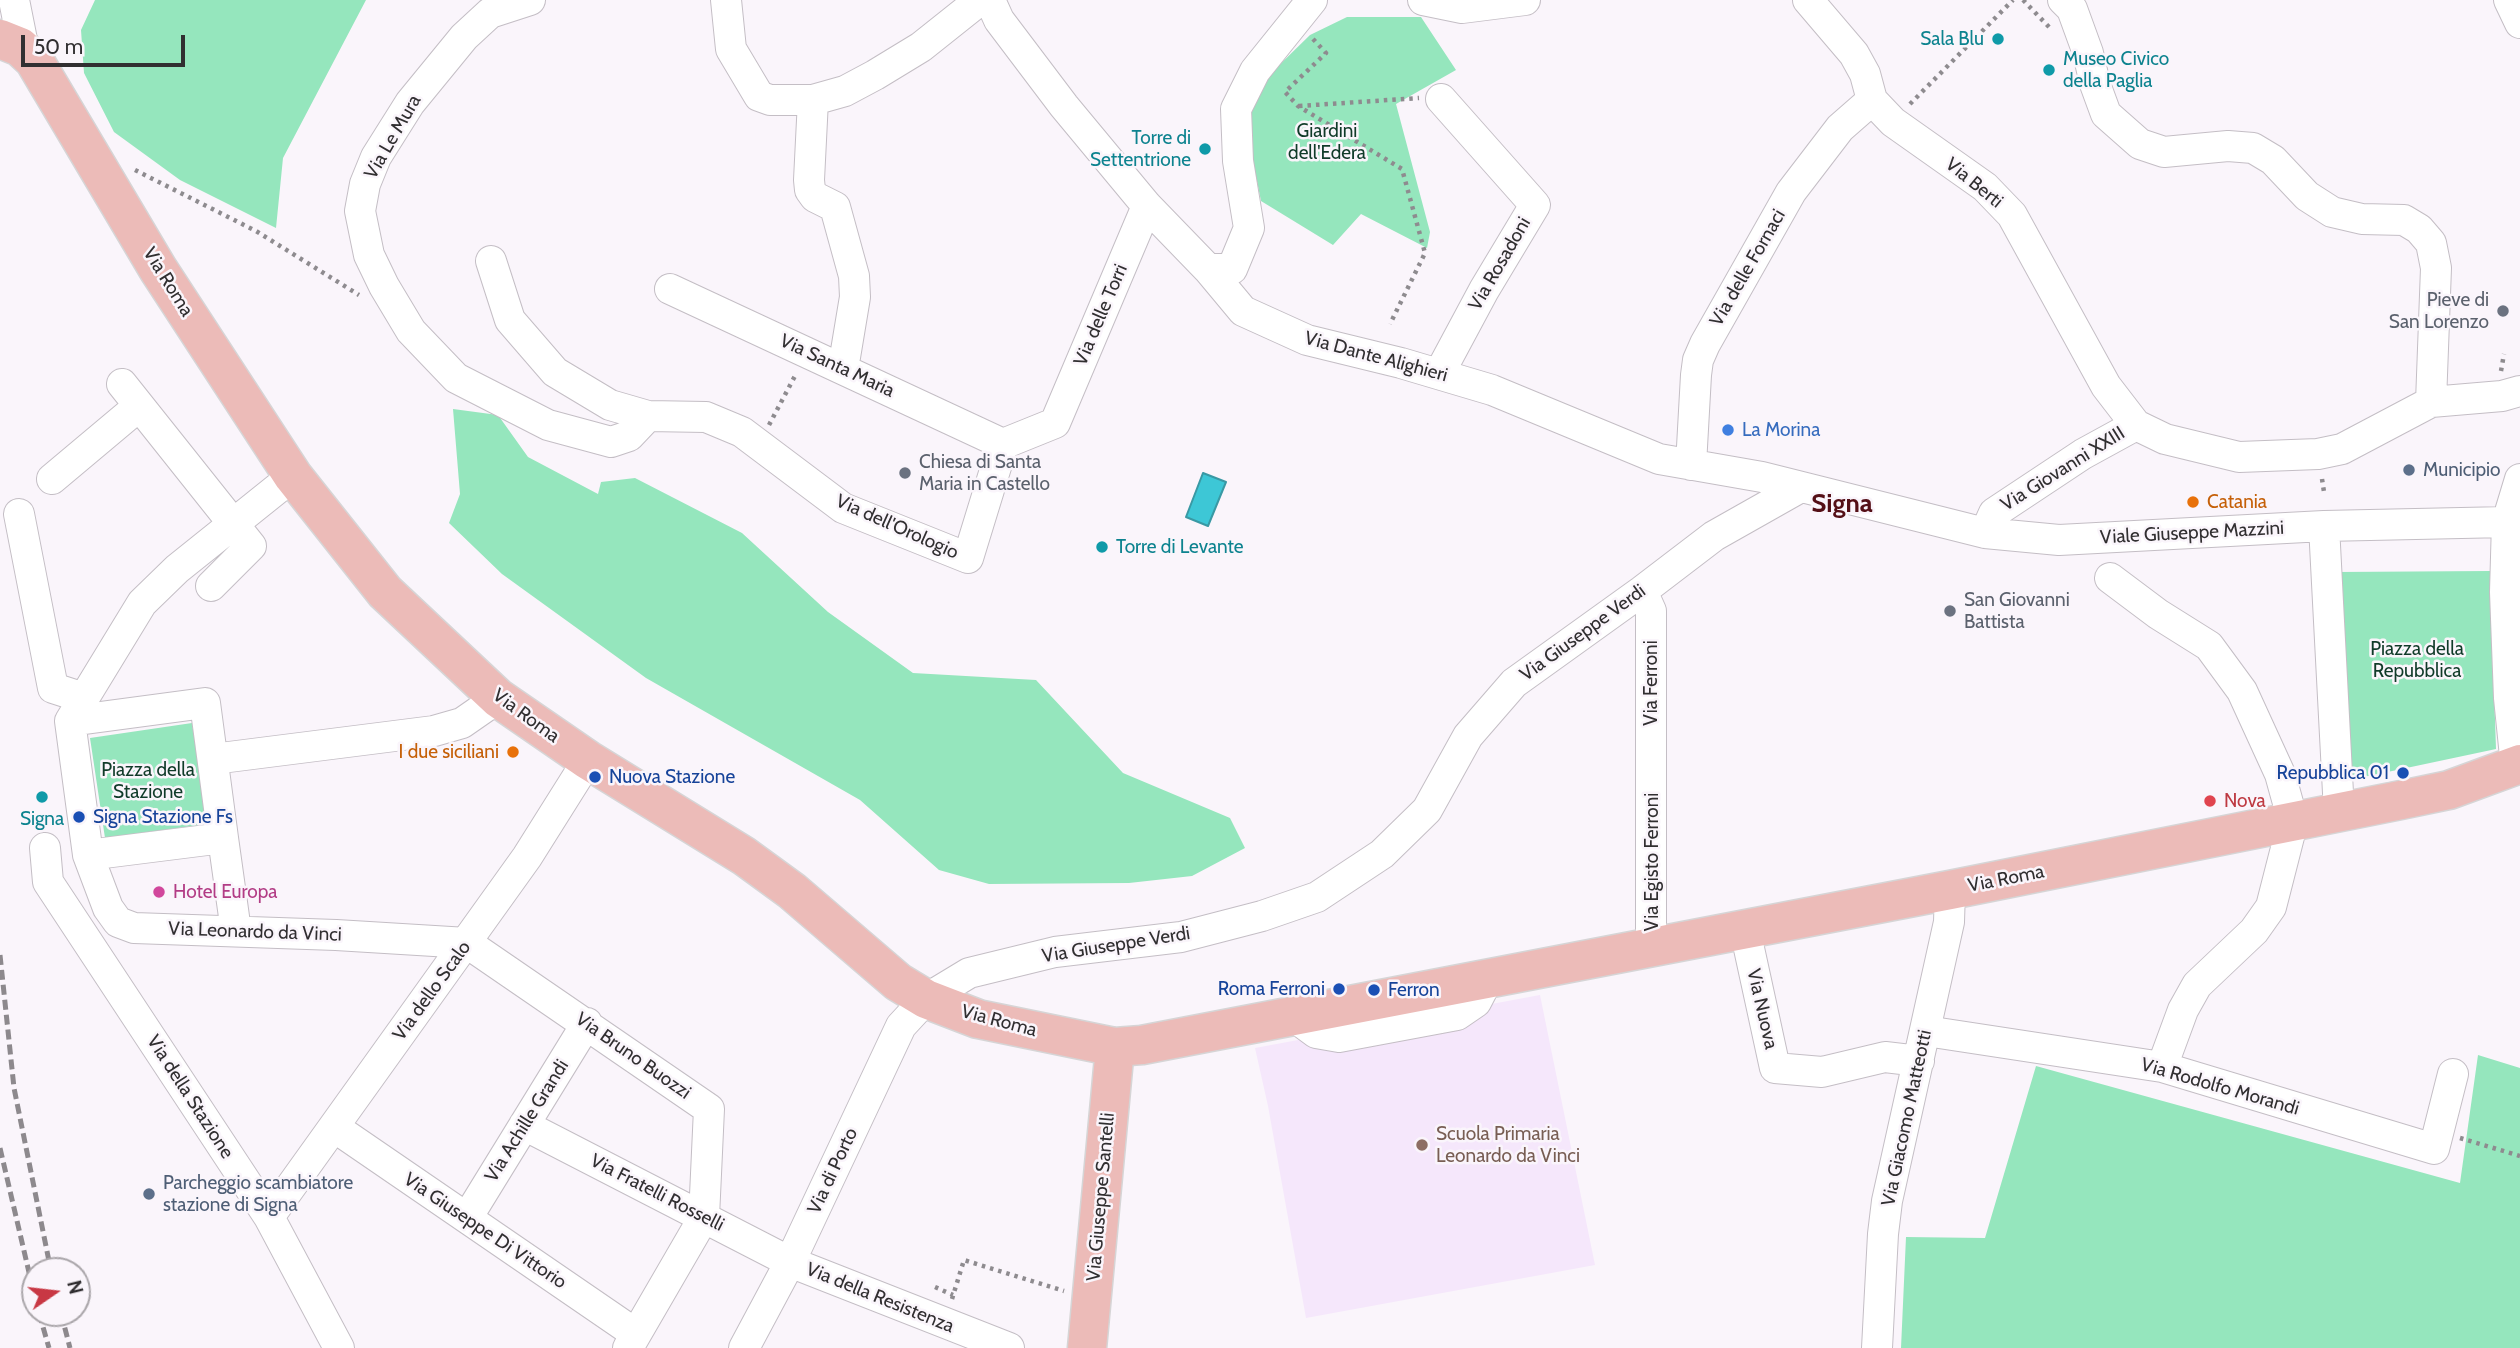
<!DOCTYPE html>
<html>
<head>
<meta charset="utf-8">
<style>
	body { margin:0 }
	#map { position:relative; width:2520px; height:1348px; overflow:hidden; background:#faf5fb; font-family:Cabin,sans-serif }
	canvas { display:block }
	.north { position:absolute; left:21px; top:1257px; width:70px; height:70px; box-sizing:border-box; background:#faf5fb; border:2px solid #aaa6aa; border-radius:50%; rotate:76deg; font-size:19px; font-weight:700; line-height:28px; text-align:center; color:#312f31 }
	.north::after { content:''; display:block; margin:auto; width:24px; height:32px; background:#c83844; clip-path:polygon(50% 0,100% 100%,50% 72%,0 100%) }
	.scale { position:absolute; left:21px; top:35px; width:164px; height:32px; box-sizing:border-box; border:4px solid #312f31; border-top:0; padding-left:9px; font-size:21px; line-height:24px; white-space:nowrap; color:#312f31; -webkit-text-stroke:5px #faf5fb; paint-order:stroke }
</style>
</head>
<body>
<div id="map">
<canvas width="2520" height="1348"></canvas>
<div class="north">N</div>
<div class="scale">50 m</div>
</div>
<script>
const ctx = document.querySelector('canvas').getContext('2d');
ctx.lineJoin = 'round';
function paint(path, color) {
  ctx.fillStyle = color;
  ctx.fill(path, 'evenodd');
}
function poly(rows) {
  const path = new Path2D();
  for (const r of rows) {
    path.moveTo(r[0], r[1]);
    for (let i = 2; i < r.length; i += 2) path.lineTo(r[i], r[i + 1]);
  }
  return path;
}
function trace(path, color, width, dash) {
  ctx.strokeStyle = color;
  ctx.lineWidth = width;
  ctx.lineCap = dash ? 'butt' : 'round';
  ctx.setLineDash(dash || []);
  ctx.stroke(path);
}
function drawText(font, color, halo, rows, align = 'center') {
  ctx.font = font + ' Cabin,sans-serif';
  ctx.lineWidth = 5;
  ctx.setLineDash([]);
  ctx.textBaseline = 'middle';
  ctx.strokeStyle = halo;
  ctx.fillStyle = color;
  for (const [text, x, y, turn = 0] of rows) {
    ctx.save();
    ctx.translate(x, y);
    ctx.rotate((+turn || 0) * Math.PI / 180);
    ctx.textAlign = isNaN(turn) ? turn : align;
    if (halo) ctx.strokeText(text, 0, 0);
    ctx.fillText(text, 0, 0);
    ctx.restore();
  }
}
const education = poly([
	[1540,995,1595,1265,1306,1318,1268,1106,1255,1048]
]);
const green = poly([
	[95,0,366,0,283,158,276,228,180,180,114,132,84,73,81,30],
	[1347,17,1421,17,1456,70,1396,104,1430,232,1427,248,1361,214,1333,245,1261,201,1244,117,1265,79,1310,35],
	[453,409,498,415,528,457,598,494,601,482,635,478,742,533,828,612,913,673,1036,680,1123,773,1230,818,1245,848,1192,876,1129,883,989,884,939,870,860,800,646,678,502,574,449,523,460,494],
	[2490,571,2496,749,2345,781,2337,572],
	[192,723,207,824,105,838,90,738],
	[2478,1055,2520,1068,2520,1348,1901,1348,1906,1237,1985,1238,2036,1066,2460,1183]
]);
const water = poly([
	[1203,473,1226,482,1208,526,1186,517,1203,473]
]);
const path = poly([
	[2023,0,2050,28],
	[1313,39,1326,53,1285,92,1298,106,1402,169,1425,253,1390,324],
	[1910,104,2013,0],
	[1299,106,1419,98],
	[135,170,256,231,359,295],
	[2501,371,2504,354],
	[769,425,796,374],
	[2322,479,2324,492],
	[2460,1138,2520,1156],
	[935,1287,953,1295],
	[952,1299,964,1260,1064,1291]
]);
const minor = poly([
	[14,0,24,50],
	[530,0,490,13,464,37,410,103,376,157,365,184,360,211,369,255,384,286,411,331,456,378,548,425,611,442,629,436,648,416],
	[726,0,731,49,759,96,770,100,813,100,845,91,875,75,921,47,980,0],
	[990,0,999,20,1064,106,1147,206,1208,269,1243,311,1307,340,1401,363,1492,390,1659,459,1762,477,1985,533,2059,540,2324,526,2507,522],
	[1423,0,1462,8,1525,0],
	[1808,0,1854,54,1865,74,1872,100,1893,122,1985,187,2012,215,2106,386,2136,425],
	[2063,0,2072,9,2088,53,2095,84,2106,114,2140,144,2164,152,2228,146,2253,148,2273,160,2307,196,2332,212,2362,219,2404,220,2419,229,2431,243,2436,268,2431,402],
	[2509,0,2520,23],
	[813,100,809,180,810,190,815,197,835,207,854,276,855,297,843,369],
	[491,261,510,320,555,372,610,405,648,416,706,417,742,432,843,508,968,558,1003,444],
	[1208,269,1232,269,1249,228,1238,161,1236,109,1255,71,1312,0],
	[670,289,1003,444],
	[1439,374,1484,290,1535,205,1441,99],
	[122,384,251,546,211,586],
	[1003,444,1055,423,1147,206],
	[1691,465,1696,375,1698,360,1705,344,1791,192,1840,128,1872,100],
	[52,479,139,406],
	[19,514,53,688,84,698],
	[2324,526,2339,812],
	[1985,533,1994,513,2083,454,2136,425,2165,439,2239,457,2318,454,2342,449,2431,402,2502,396,2520,391],
	[2110,578,2158,614,2209,646,2242,691,2280,774,2293,821,2271,907,2254,931,2197,985,2183,1010,2162,1067],
	[1642,591,1651,611,1651,947],
	[205,703,223,838,88,855,70,721,205,703],
	[70,721,142,603,177,569,293,476],
	[213,759,434,731,462,723,498,698],
	[2516,766,2509,698,2505,592,2507,522,2520,479],
	[223,838,236,931],
	[45,848,48,882,269,1217,339,1348],
	[88,855,108,908,118,922,134,928,336,935,467,943,709,1109,704,1217,628,1348],
	[1745,930,1775,1068,1822,1072,1885,1057,1919,1061],
	[1293,1016,1316,1033,1339,1037,1457,1015,1476,1002,1488,979],
	[1926,1031,2162,1067,2434,1149,2453,1074],
	[524,1125,790,1262,1009,1348],
	[334,1127,636,1334],
	[269,1217,527,857,588,760],
	[467,1218,587,1023],
	[744,1348,790,1262,901,1026,926,999,969,973,1055,952,1181,937,1262,916,1317,897,1382,854,1427,810,1468,736,1514,683,1642,591,1714,536,1799,488],
	[1877,1348,1883,1234,1887,1201,1949,922,1950,890]
]);
const major = poly([
	[0,39,20,47,34,60,158,269,293,476,385,592,498,698,588,760,744,856,792,891,898,982,926,999,978,1019,1115,1047,1142,1045,1950,890,2401,800,2449,790,2520,764],
	[1087,1348,1115,1047]
]);
const rail = poly([
	[0,955,14,1088,51,1271],
	[0,1148,35,1298],
	[39,1313,49,1348],
	[61,1313,70,1348]
]);
const markers = [
	[1998,39,7,"#0f9aa8"],
	[2049,70,7,"#0f9aa8"],
	[1205,149,7,"#0f9aa8"],
	[2503,311,7,"#6b7280"],
	[1728,430,7,"#3f7fe0"],
	[2409,470,7,"#5c6f8a"],
	[905,473,7,"#6b7280"],
	[2193,502,7,"#e8710a"],
	[1102,547,7,"#0f9aa8"],
	[1950,611,7,"#6b7280"],
	[513,752,7,"#e8710a"],
	[2403,773,7,"#1a4fb4"],
	[595,777,7,"#1a4fb4"],
	[42,797,7,"#0f9aa8"],
	[2210,801,7,"#e0444e"],
	[79,817,7,"#1a4fb4"],
	[159,892,7,"#d1479c"],
	[1339,989,7,"#1a4fb4"],
	[1374,990,7,"#1a4fb4"],
	[1422,1145,7,"#8d6e63"],
	[149,1194,7,"#5c6f8a"]
];
const cultureNames = [
	["Sala Blu",1984,39],
	["Museo Civico",2063,59,"left"],
	["della Paglia",2063,81,"left"],
	["Torre di",1191,138],
	["Settentrione",1191,160],
	["Torre di Levante",1116,547,"left"],
	["Signa",42,819,"center"]
];
const parkNames = [
	["Giardini",1327,131],
	["dell'Edera",1327,153],
	["Piazza della",2417,649],
	["Repubblica",2417,671],
	["Piazza della",148,770],
	["Stazione",148,792]
];
const streetNames = [
	["Via Le Mura",393,137,-60],
	["Via Berti",1974,183,39],
	["Via Rosadoni",1500,264,-60],
	["Via delle Fornaci",1748,268,-60],
	["Via Roma",168,282,58],
	["Via delle Torri",1101,315,-67],
	["Via Dante Alighieri",1376,357,15],
	["Via Santa Maria",837,366,25],
	["Via Giovanni XXIII",2063,469,-32],
	["Via dell'Orologio",897,527,24],
	["Viale Giuseppe Mazzini",2192,533,-3],
	["Via Giuseppe Verdi",1583,633,-36],
	["Via Ferroni",1651,683,-90],
	["Via Roma",526,716,36],
	["Via Egisto Ferroni",1652,862,-90],
	["Via Roma",2006,879,-11],
	["Via Leonardo da Vinci",255,932,2],
	["Via Giuseppe Verdi",1116,945,-9],
	["Via dello Scalo",432,991,-54],
	["Via Nuova",1762,1009,77],
	["Via Roma",999,1021,15],
	["Via Bruno Buozzi",633,1056,35],
	["Via Rodolfo Morandi",2220,1087,16],
	["Via della Stazione",190,1097,57],
	["Via Giacomo Matteotti",1907,1118,-78],
	["Via Achille Grandi",527,1121,-58],
	["Via di Porto",833,1171,-65],
	["Via Fratelli Rosselli",657,1193,27],
	["Via Giuseppe Santelli",1101,1197,-85],
	["Via Giuseppe Di Vittorio",485,1231,34],
	["Via della Resistenza",880,1298,22]
];
const worshipNames = [
	["Pieve di",2489,300,"right"],
	["San Lorenzo",2489,322,"right"],
	["Chiesa di Santa",919,462],
	["Maria in Castello",919,484],
	["San Giovanni",1964,600],
	["Battista",1964,622]
];
const shopNames = [
	["La Morina",1742,430]
];
const serviceNames = [
	["Municipio",2423,470],
	["Parcheggio scambiatore",163,1183],
	["stazione di Signa",163,1205]
];
const foodNames = [
	["Catania",2207,502],
	["I due siciliani",499,752,"right"]
];
const transitNames = [
	["Repubblica 01",2389,773,"right"],
	["Nuova Stazione",609,777],
	["Signa Stazione Fs",93,817],
	["Roma Ferroni",1325,989,"right"],
	["Ferron",1388,990]
];
const healthNames = [
	["Nova",2224,801]
];
const hotelNames = [
	["Hotel Europa",173,892]
];
const educationNames = [
	["Scuola Primaria",1436,1134],
	["Leonardo da Vinci",1436,1156]
];
const districtNames = [
	["Signa",1842,504]
];
paint(education, '#f5e7fb');
paint(green, '#95e6bd');
paint(water, '#3dc7d6');
trace(water, '#3999a4', 2);
trace(minor, '#c4bec5', 32);
trace(major, '#d6d5d6', 41);
trace(path, '#8e8b8f', 4.5, [3.5, 5]);
trace(minor, '#fff', 30);
trace(major, '#ecbbb8', 38);
trace(rail, '#8d898d', 5, [10, 5]);
for (const [x, y, r, color] of markers) {
  const dot = new Path2D();
  dot.arc(x, y, r, 0, 2 * Math.PI);
  ctx.fillStyle = color;
  ctx.fill(dot);
  trace(dot, '#faf5fb', 2.5);
}
drawText('19px', '#0d838f', '#faf5fb', cultureNames, 'right');
drawText('19px', '#103b29', '#faf5fb', parkNames);
drawText('19px', '#312f31', '#faf5fb', streetNames);
drawText('19px', '#5b616d', '#faf5fb', worshipNames, 'left');
drawText('19px', '#366cbe', '#faf5fb', shopNames, 'left');
drawText('19px', '#4e5e75', '#faf5fb', serviceNames, 'left');
drawText('19px', '#c56008', '#faf5fb', foodNames, 'left');
drawText('19px', '#164399', '#faf5fb', transitNames, 'left');
drawText('19px', '#be3a42', '#faf5fb', healthNames, 'left');
drawText('19px', '#b23c85', '#faf5fb', hotelNames, 'left');
drawText('19px', '#785e54', '#faf5fb', educationNames, 'left');
drawText('bold 26px', '#540f16', '#faf5fb', districtNames);
</script>
</body>
</html>
